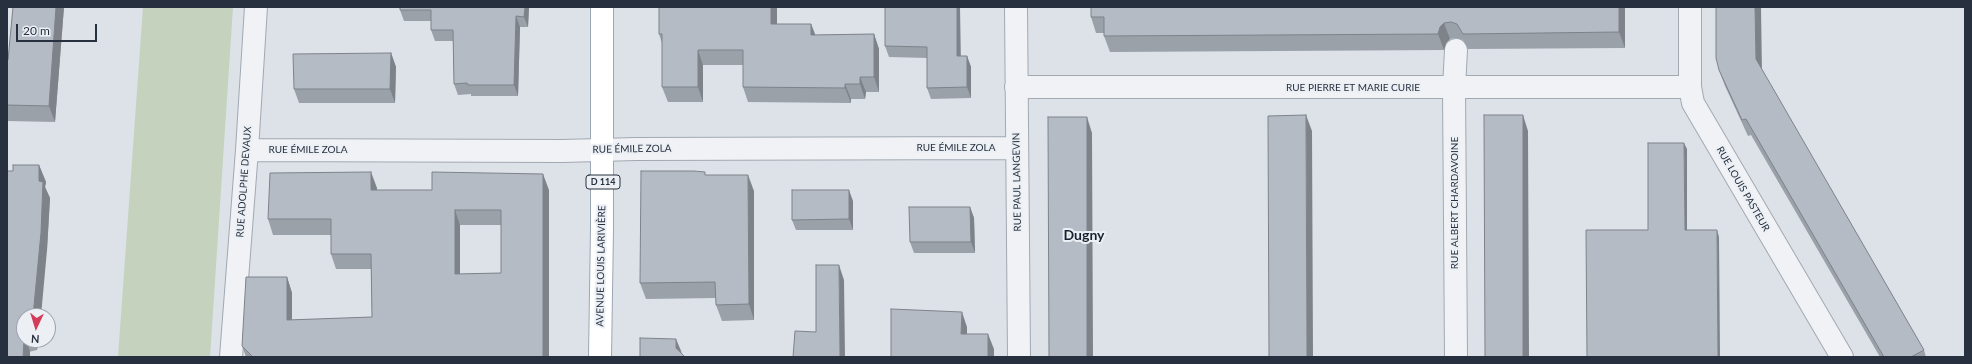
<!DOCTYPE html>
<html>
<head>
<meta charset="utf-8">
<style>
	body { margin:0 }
	#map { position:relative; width:1972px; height:364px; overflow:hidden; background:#dde2e8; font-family:Lato,sans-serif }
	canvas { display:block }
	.frame { position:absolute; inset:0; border:8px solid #26303f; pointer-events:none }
	.north { position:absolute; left:16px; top:308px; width:40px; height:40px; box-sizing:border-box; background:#ecf0f5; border:1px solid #9da3ac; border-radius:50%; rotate:184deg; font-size:11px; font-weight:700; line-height:16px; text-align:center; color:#26303f }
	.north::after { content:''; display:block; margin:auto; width:14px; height:18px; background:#d43b5a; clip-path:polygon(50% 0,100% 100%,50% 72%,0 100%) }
	.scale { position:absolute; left:16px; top:24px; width:81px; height:18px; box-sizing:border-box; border:2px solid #26303f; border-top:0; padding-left:5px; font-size:12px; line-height:14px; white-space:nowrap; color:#26303f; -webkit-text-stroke:3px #ecf0f5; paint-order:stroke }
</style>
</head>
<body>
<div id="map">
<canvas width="1972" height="364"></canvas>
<div class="frame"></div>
<div class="north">N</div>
<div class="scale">20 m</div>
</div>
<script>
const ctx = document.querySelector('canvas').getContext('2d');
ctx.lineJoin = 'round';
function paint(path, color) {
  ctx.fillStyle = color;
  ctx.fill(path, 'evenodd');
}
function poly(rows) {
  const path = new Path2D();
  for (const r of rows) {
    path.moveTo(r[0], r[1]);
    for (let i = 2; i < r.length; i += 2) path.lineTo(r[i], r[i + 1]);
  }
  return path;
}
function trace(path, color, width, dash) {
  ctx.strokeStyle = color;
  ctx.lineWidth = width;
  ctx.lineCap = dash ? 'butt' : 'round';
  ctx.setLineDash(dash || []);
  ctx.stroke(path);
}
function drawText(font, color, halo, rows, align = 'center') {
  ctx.font = font + ' Lato,sans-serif';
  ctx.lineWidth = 4;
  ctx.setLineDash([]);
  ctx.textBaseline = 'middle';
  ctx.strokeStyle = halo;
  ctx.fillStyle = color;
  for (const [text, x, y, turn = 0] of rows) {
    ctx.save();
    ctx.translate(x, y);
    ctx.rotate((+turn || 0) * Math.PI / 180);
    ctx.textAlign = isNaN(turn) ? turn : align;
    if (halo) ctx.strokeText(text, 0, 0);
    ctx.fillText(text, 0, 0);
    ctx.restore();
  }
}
const green = poly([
	[143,7,233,7,210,357,118,357]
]);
const minor = poly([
	[1016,7,1019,357],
	[1690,7,1690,87,1693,103,1842,357],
	[1016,87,1690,87],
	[247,150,562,151,636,149,1017,148],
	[231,357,247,150,256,7],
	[1456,357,1454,88,1456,50]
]);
const major = poly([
	[600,357,602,228,602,7]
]);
const wall = poly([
	[13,7,64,7,55,122,7,121,7,60,8,60],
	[400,7,529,7,528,27,520,27,518,96,471,96,471,94,458,95,454,84,453,41,435,41,431,30,431,21,404,21,400,10],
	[659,7,777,7,777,24,811,24,815,35,874,34,879,49,879,92,866,92,865,99,851,99,851,103,748,102,743,87,743,65,703,65,703,102,668,102,662,87,662,43,659,34],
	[885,7,961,56,967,56,971,67,971,98,931,99,927,88,927,58,889,57,885,46],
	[1091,7,1624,7,1625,48,1468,49,1463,40,1456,38,1450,39,1446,43,1444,50,1110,52,1104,36,1104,33,1096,33,1091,17],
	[1716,7,1761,7,1761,69,1924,350,1926,357,1880,357,1751,135,1748,136,1725,86,1719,70],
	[391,53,396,67,395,103,299,103,294,89],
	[39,165,46,182,45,187,50,198,47,250,24,316,24,340,38,340,37,350,7,357,13,171],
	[706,175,754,191,754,320,722,321,716,305,716,298,646,299,640,283],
	[377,188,377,190,549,190,549,357,246,357,242,346,287,277,292,293,292,320,372,317,371,269,336,269,331,254,331,235,273,235,268,219],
	[460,225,501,225,501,273,460,274],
	[853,201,853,230,796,230,792,220],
	[970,207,974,218,975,253,914,253,910,242]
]);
const shadedWall = poly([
	[56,7,64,7,55,122,49,106],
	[525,7,529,7,528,27,524,17],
	[771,7,777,7,777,39,771,24],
	[957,7,960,7,961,67,957,56],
	[1619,7,1624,7,1625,8,1625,48,1619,32],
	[1755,7,1761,7,1762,75,1756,59],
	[516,16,520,27,518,96,514,85],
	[1444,23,1450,39,1446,43,1444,50,1438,34,1440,27],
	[811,24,817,39,811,35],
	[874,34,879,49,879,92,874,77],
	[698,50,703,65,703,102,698,87],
	[391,53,396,67,395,103,390,89],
	[967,56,971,67,971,98,967,87],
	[860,77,866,92,865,99,860,84],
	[845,84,851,99,851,103,845,88],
	[1306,115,1312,131,1313,357,1307,357],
	[1523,115,1528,131,1529,357,1523,357],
	[1087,117,1092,133,1093,357,1087,357],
	[1684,143,1687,149,1687,237,1685,230],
	[39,165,46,182,45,187,50,198,47,250,41,316,33,316],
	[371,172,377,188,377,205,371,190],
	[543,174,549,190,549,357,543,357],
	[748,175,754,191,754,320,749,304],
	[849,190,853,201,853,230,849,219],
	[970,207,974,218,975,253,971,242],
	[455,210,460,225,460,289,455,274],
	[1717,230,1719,237,1720,357,1718,357],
	[839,265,844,280,845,357,840,357],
	[287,277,292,293,292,335,287,320],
	[962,312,967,327,967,348,961,334],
	[988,334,994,349,994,357,988,357],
	[676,339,682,353,676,348],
	[24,340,26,340,30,351,30,357,23,357],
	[34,340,38,340,37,350]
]);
const building = poly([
	[13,7,56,7,49,106,7,105,7,60,8,60,13,7],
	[400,7,525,7,524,17,516,16,514,85,468,85,467,83,454,84,453,30,431,30,431,10,400,10,400,7],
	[659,7,771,7,771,24,811,24,811,35,874,34,874,77,860,77,860,84,845,84,845,88,743,87,743,50,698,50,698,87,662,87,662,34,659,34,659,7],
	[885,7,957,7,957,56,967,56,967,87,927,88,927,47,885,46,885,7],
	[1091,7,1619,7,1619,32,1463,34,1457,24,1451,22,1444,23,1440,27,1438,34,1104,36,1104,17,1091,17,1091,7],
	[1716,7,1755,7,1756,59,1924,350,1911,357,1884,357,1746,119,1742,120,1719,70,1716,58,1716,7],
	[391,53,390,89,294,89,293,54,391,53],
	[1306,115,1307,357,1269,357,1268,116,1306,115],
	[1484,115,1523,115,1523,357,1485,357,1484,115],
	[1048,117,1087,117,1087,357,1049,357,1048,117],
	[1648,143,1684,143,1685,230,1717,230,1718,357,1587,357,1586,230,1648,230,1648,143],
	[13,165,39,165,39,181,43,182,41,233,33,316,24,316,24,340,23,357,7,357,7,171,13,171,13,165],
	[641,171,694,171,705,172,705,175,748,175,749,304,716,305,715,282,640,283,641,171],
	[371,172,371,190,432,190,432,172,543,174,543,357,253,357,242,346,246,277,287,277,287,320,372,317,371,254,331,254,331,219,268,219,270,173,371,172],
	[455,210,501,210,501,273,455,274,455,210],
	[792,190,849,190,849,219,792,220,792,190],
	[909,207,970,207,971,242,910,242,909,207],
	[816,265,839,265,840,357,793,357,795,331,816,332,816,265],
	[891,309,962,312,961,334,988,334,988,357,891,357,891,309],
	[640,338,676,339,676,348,685,357,640,357,640,338]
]);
const shields = [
	[603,182,34]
];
const shieldNames = [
	["D 114",603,182]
];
const streetNames = [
	["RUE PIERRE ET MARIE CURIE",1353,88],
	["RUE ÉMILE ZOLA",956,148],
	["RUE ÉMILE ZOLA",632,149,-1],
	["RUE ÉMILE ZOLA",308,150],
	["RUE ADOLPHE DEVAUX",244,182,-86],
	["RUE PAUL LANGEVIN",1017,182,-91],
	["RUE LOUIS PASTEUR",1743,189,60],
	["RUE ALBERT CHARDAVOINE",1455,203,-90],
	["AVENUE LOUIS LARIVIÈRE",601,266,-89]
];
const districtNames = [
	["Dugny",1084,235]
];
paint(green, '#c4d2be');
trace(minor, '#a2a9b2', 24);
trace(major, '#9ca7b4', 24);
trace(minor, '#f0f2f6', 22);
trace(major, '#fff', 22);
paint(wall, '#9ba1a9');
paint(shadedWall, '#7e838a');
paint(building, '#b4bbc5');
trace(building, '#7e838a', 1);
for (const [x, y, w] of shields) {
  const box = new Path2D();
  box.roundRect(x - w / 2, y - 7, w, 14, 3);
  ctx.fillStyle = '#ecf0f5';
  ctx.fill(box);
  trace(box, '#26303f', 1);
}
drawText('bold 9px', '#26303f', null, shieldNames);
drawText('10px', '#26303f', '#ecf0f5', streetNames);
drawText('bold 14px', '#18212f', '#ecf0f5', districtNames);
</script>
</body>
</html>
